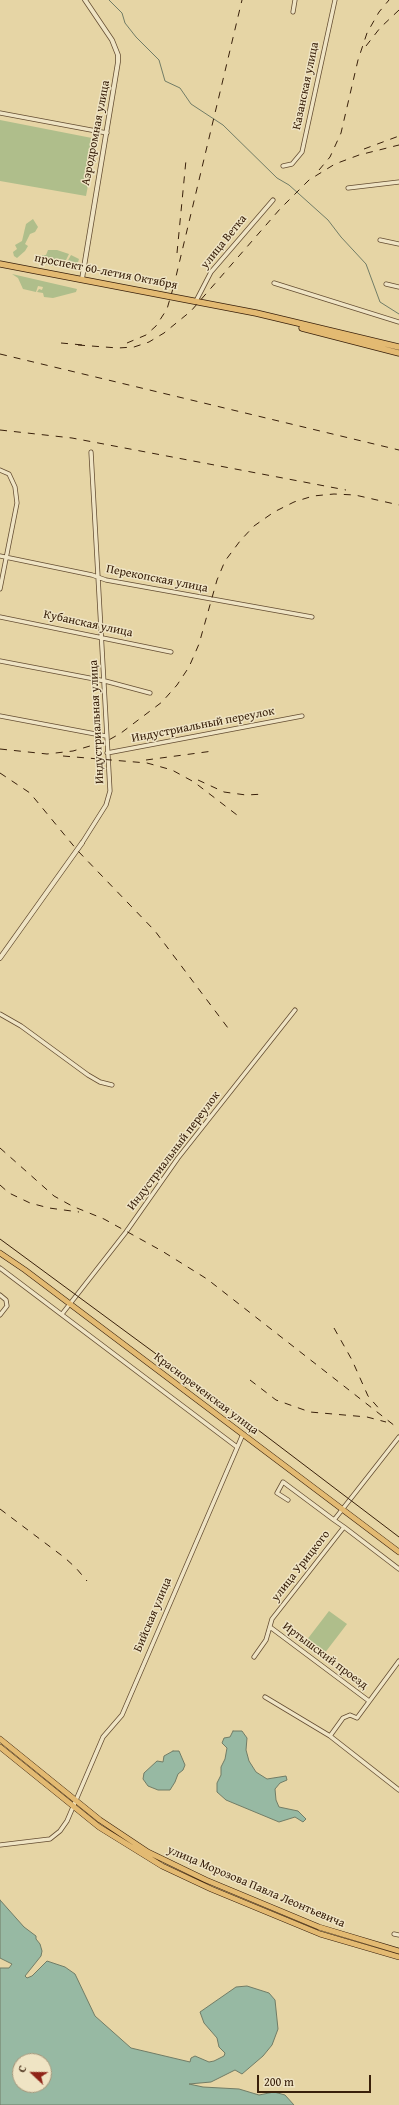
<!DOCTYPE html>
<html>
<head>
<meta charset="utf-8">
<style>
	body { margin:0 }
	#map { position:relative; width:399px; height:2105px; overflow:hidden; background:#e6d5a5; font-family:"Gentium Book Plus",serif }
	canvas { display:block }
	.north { position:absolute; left:12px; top:2053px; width:40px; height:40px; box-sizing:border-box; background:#efe4c4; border:1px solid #a6967a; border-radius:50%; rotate:292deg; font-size:11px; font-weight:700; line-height:16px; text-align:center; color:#39200b }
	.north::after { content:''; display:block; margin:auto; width:14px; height:18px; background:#8f2418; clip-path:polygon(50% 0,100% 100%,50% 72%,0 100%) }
	.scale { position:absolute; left:257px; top:2075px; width:114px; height:18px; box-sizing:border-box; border:2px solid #39200b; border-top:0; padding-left:5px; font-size:12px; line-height:14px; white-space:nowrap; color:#39200b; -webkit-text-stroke:3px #efe4c4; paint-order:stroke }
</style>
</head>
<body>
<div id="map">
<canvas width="399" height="2105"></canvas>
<div class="north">С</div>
<div class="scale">200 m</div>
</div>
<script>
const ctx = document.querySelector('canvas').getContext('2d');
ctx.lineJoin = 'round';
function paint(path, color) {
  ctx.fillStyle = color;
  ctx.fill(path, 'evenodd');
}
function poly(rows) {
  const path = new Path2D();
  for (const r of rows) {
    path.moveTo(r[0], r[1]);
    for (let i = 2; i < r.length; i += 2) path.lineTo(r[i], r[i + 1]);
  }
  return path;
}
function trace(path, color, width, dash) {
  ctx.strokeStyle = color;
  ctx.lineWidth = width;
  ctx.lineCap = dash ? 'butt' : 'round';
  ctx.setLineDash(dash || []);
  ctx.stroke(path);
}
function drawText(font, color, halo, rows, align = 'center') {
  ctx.font = font + ' "Gentium Book Plus",serif';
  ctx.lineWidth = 3;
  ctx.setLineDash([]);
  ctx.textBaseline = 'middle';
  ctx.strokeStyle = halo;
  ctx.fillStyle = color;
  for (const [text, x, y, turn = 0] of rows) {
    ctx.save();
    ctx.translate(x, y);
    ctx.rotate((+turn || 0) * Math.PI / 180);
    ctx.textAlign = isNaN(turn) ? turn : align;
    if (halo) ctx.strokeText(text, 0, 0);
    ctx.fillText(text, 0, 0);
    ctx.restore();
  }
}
const green = poly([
	[0,120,97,139,86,196,0,181],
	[33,219,38,227,35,232,30,234,25,244,28,246,25,251,17,258,14,256,13,252,17,249,15,245,22,241,26,224],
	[48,250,57,250,69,254,66,260,58,267,40,263,42,255,46,255],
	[71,255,79,259,76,269,59,267,67,262],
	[12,274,77,289,76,292,53,298,44,297,43,293,37,292,39,289,42,290,43,287,38,286,36,292,23,289,18,278],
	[329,1611,347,1624,324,1654,306,1641]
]);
const water = poly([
	[233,1731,242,1731,247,1738,246,1750,249,1761,256,1772,267,1779,286,1776,287,1780,280,1783,275,1789,276,1800,279,1807,298,1811,306,1819,303,1822,295,1817,279,1822,226,1800,217,1792,217,1783,221,1775,221,1767,225,1759,227,1748,222,1743,224,1738,230,1737,233,1731],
	[173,1751,179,1751,185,1765,183,1770,178,1774,175,1782,170,1790,158,1790,148,1786,143,1779,144,1773,157,1761,163,1762,164,1756,173,1751],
	[0,1900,24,1927,36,1936,36,1939,40,1944,42,1951,41,1956,25,1976,27,1978,32,1976,47,1961,65,1967,75,1974,95,2016,131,2048,190,2062,191,2058,195,2056,209,2062,214,2061,224,2056,225,2053,219,2047,217,2038,204,2023,200,2012,236,1987,247,1986,269,1993,275,2000,278,2029,272,2045,263,2056,242,2074,235,2070,211,2082,189,2084,203,2087,239,2089,259,2095,274,2092,285,2095,294,2105,0,2105,0,1968,9,1968,12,1964,0,1958,0,1900],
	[20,2061,44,2061,44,2085,20,2085,20,2061]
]);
const stream = poly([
	[109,0,122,13,125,23,136,37,159,60,165,81,180,88,191,104,223,125,277,178,289,185,328,220,341,237,366,264,380,302,399,314]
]);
const minor = poly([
	[293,12,295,0],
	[0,113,107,133],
	[283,166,292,164,302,152,335,0],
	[348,188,399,182],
	[380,240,399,244],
	[274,283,399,322],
	[386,284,399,287],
	[196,301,211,272,273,200],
	[0,470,9,474,15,487,17,503,0,589],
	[0,556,92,575,106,580,312,617],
	[0,617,171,652],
	[0,661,105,681,150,693],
	[0,716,106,736],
	[107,753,302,716],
	[82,843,106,805,110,791,91,452],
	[0,1014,21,1026,88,1075,100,1082,112,1085],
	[0,1268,237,1447],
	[0,1295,6,1300,7,1306,0,1315],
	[62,1314,126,1232,178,1158,295,1010],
	[288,1500,277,1493,283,1482,334,1520],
	[344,1527,399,1569],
	[270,1627,369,1701],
	[254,1657,266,1640,272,1619,344,1527,334,1520,399,1437],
	[265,1697,330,1736,399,1790],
	[330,1736,343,1718,350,1715,357,1718,399,1661],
	[0,1845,50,1839,60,1831,67,1821,103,1737,122,1715,243,1434],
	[394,1934,399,1935]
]);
const tertiary = poly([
	[82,279,118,62,118,55,112,40,85,0],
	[0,958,82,843]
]);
const primary = poly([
	[0,1253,25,1270,399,1552],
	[0,1739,100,1820,148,1852,206,1880,319,1927,399,1951],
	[0,1747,99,1827,162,1866,211,1889,320,1934,399,1957]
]);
const trunk = poly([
	[0,264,256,313,399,347],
	[302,328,399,353]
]);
const tram = poly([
	[0,1239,220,1401,399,1537]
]);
const rail = poly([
	[366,46,380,28,399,10],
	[364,149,399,136],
	[319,170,330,157,341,133,358,60,367,33,379,12,389,0],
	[177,253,186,160],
	[173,289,242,0],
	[61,343,83,345],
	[127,343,146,335,156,326,167,309,174,285],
	[78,345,118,348,134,347,149,342,164,333,191,311,280,209,309,180,335,164,359,155,399,145],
	[0,354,399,450],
	[0,430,72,438,346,490],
	[0,749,47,754,73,751,107,741,121,733,162,702,177,685,189,667,199,644,217,580,225,561,240,541,254,526,274,512,294,502,313,496,334,494,355,495,399,505],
	[63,756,147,763,172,770,194,782,237,815],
	[146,760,213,751],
	[0,773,30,793,77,850,155,931,231,1032],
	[198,780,224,792,246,795,265,794],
	[0,1148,54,1196,72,1206,104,1219,162,1251,207,1279,395,1426],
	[0,1185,9,1193,30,1203,49,1208,79,1212],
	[334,1328,352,1360,368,1396,382,1412],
	[250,1380,276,1400,310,1412,367,1417,386,1422],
	[0,1509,65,1558,76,1568,87,1581]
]);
const streetNames = [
	["Казанская улица",306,86,-78],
	["Аэродромная улица",96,133,-79],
	["улица Ветка",224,242,-51],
	["проспект 60-летия Октября",106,272,11],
	["Перекопская улица",157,579,11],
	["Кубанская улица",88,624,12],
	["Индустриальная улица",97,722,-93],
	["Индустриальный переулок",203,725,-11],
	["Индустриальный переулок",174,1151,-53],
	["Краснореченская улица",206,1394,37],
	["улица Урицкого",301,1566,-52],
	["Бийская улица",153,1615,-67],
	["Иртышский проезд",325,1656,37],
	["улица Морозова Павла Леонтьевича",256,1887,23]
];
paint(green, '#afbe8b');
paint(water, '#97b9a3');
trace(water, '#717c66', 1);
trace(stream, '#717c66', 1);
trace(minor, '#644d32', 5);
trace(tertiary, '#644d32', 5.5);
trace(primary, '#39200b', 6);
trace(trunk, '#39200b', 7);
trace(minor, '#efe4c4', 3.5);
trace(tertiary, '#efe4c4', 4);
trace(primary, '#e3ba72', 5);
trace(trunk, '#e3ba72', 5.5);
trace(tram, '#39200b', 1);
trace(rail, '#39200b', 1, [7, 7]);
drawText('12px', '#39200b', '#efe4c4', streetNames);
</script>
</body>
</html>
